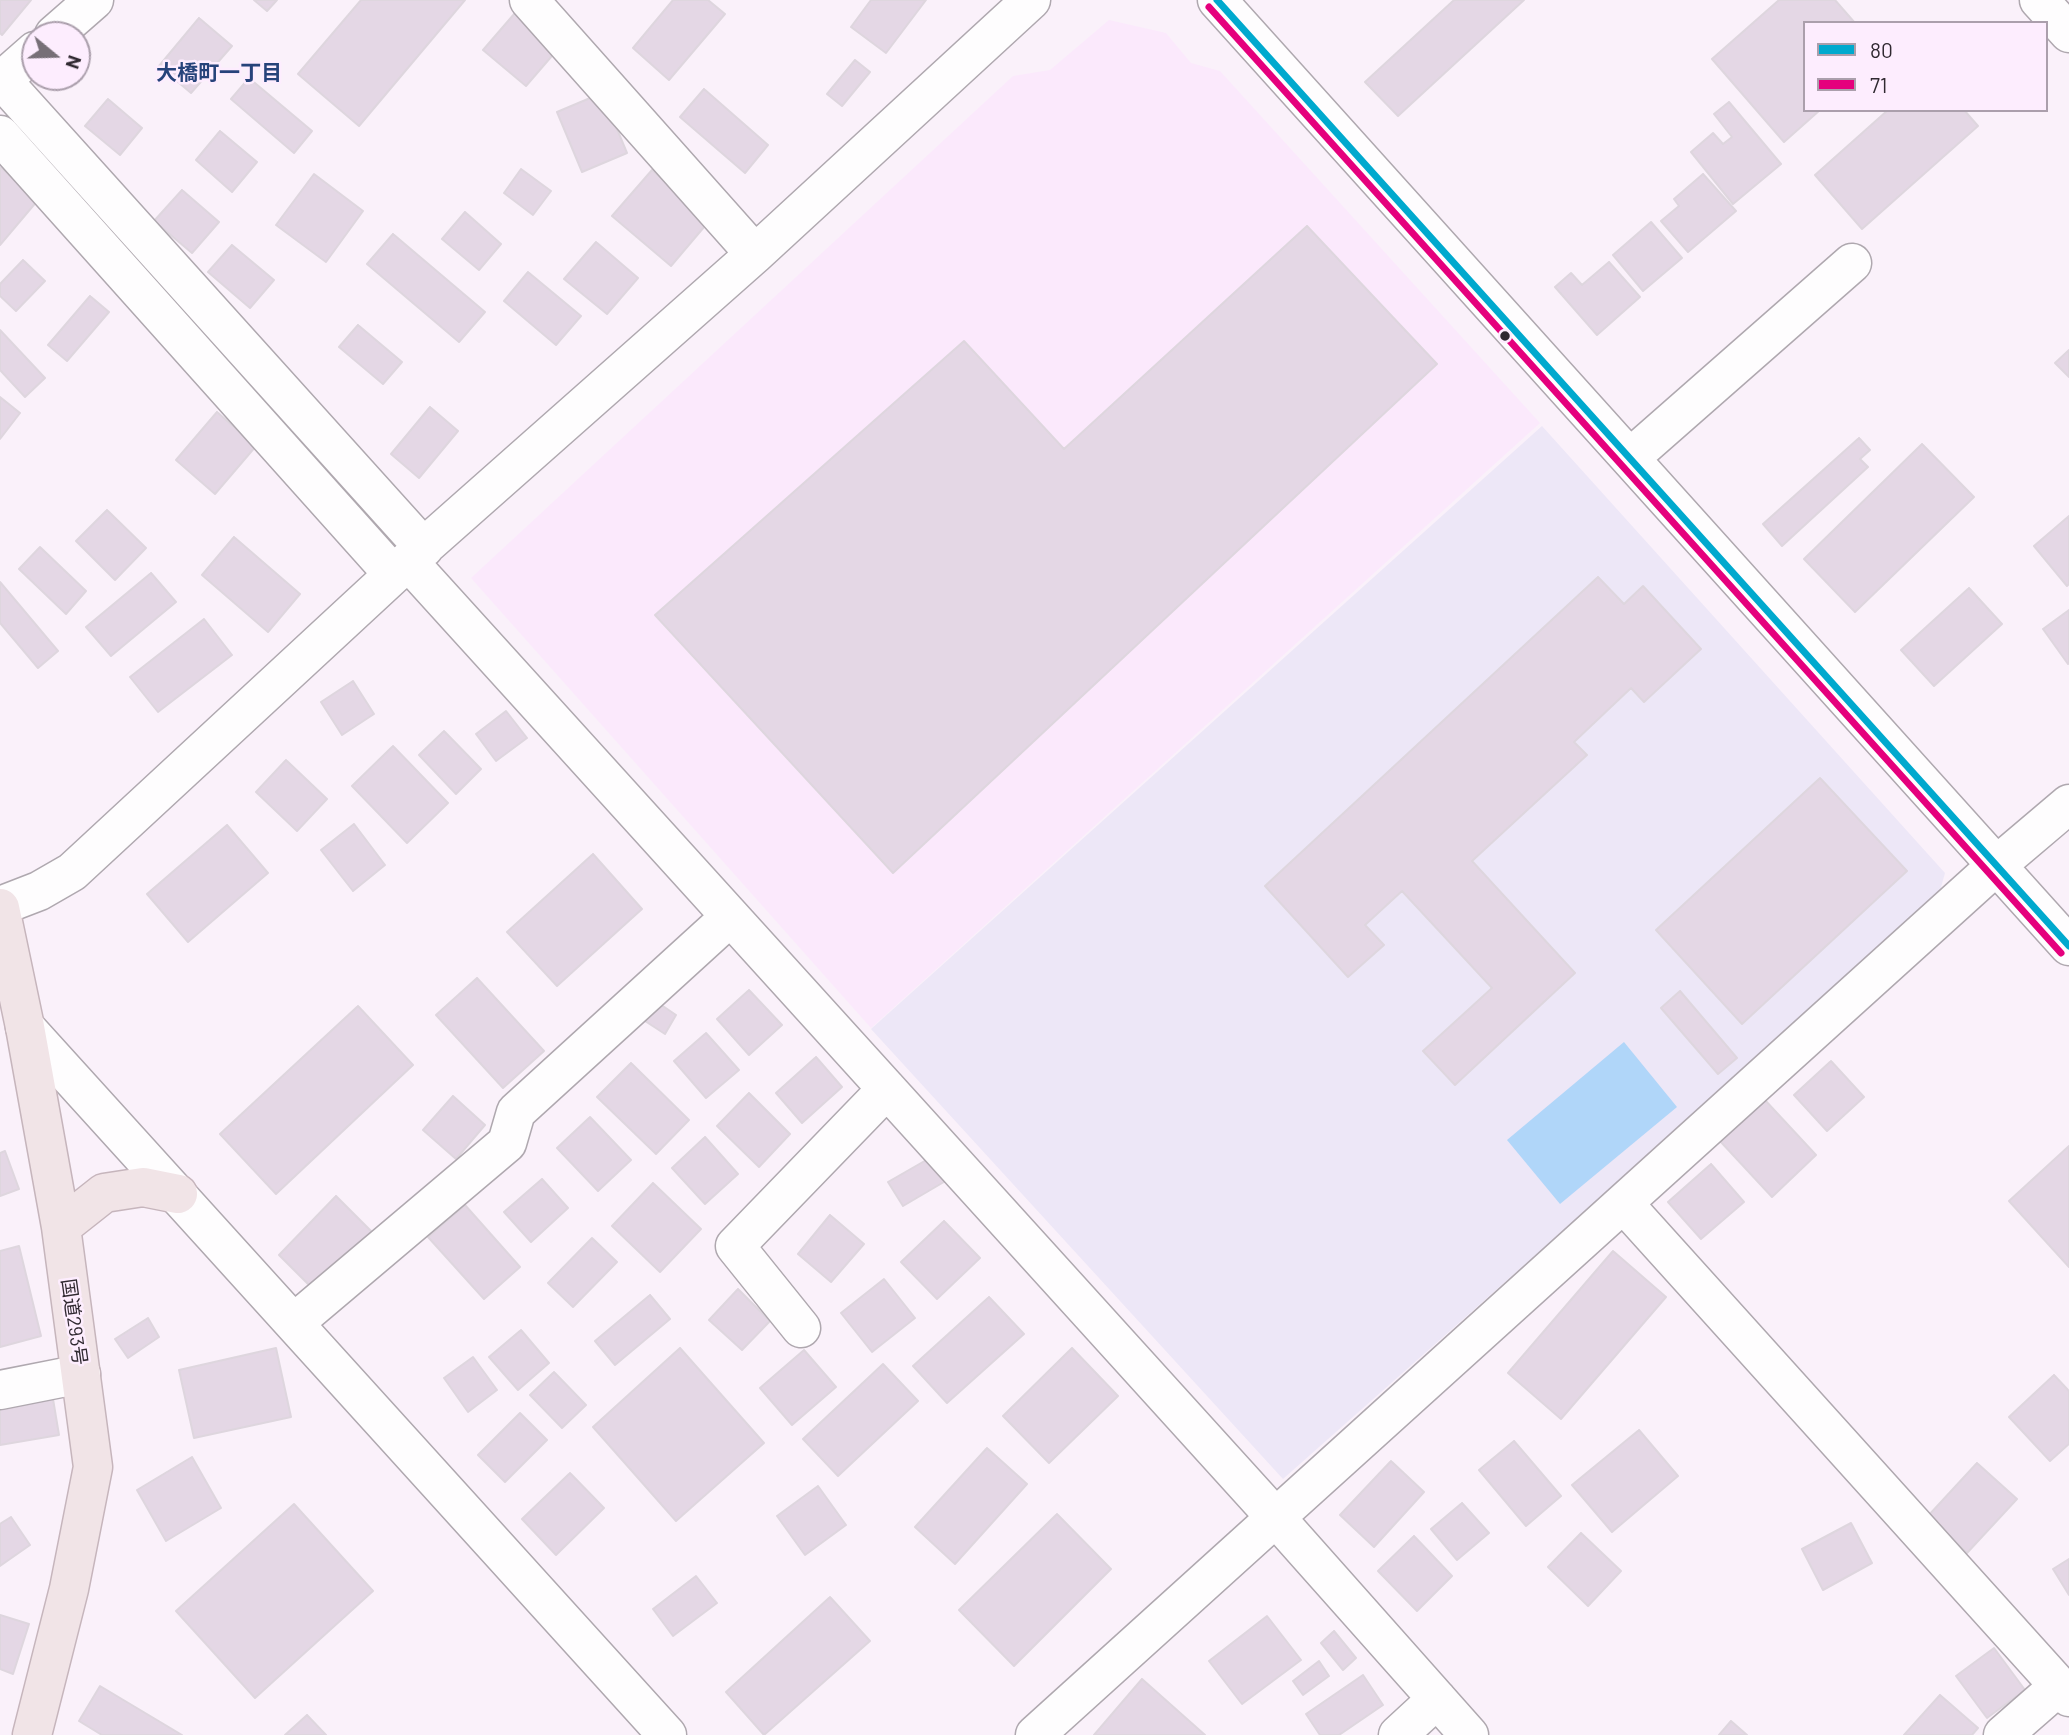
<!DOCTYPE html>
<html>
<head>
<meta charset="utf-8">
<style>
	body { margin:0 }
	#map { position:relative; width:2069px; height:1735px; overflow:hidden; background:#faf1fa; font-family:Barlow,sans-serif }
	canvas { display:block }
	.legend { position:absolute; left:1803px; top:21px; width:245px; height:91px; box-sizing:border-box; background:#fdedfe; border:2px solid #ab9fac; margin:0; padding:9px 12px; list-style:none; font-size:21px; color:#302931 }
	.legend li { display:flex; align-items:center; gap:14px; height:35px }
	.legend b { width:35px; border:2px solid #ab9fac }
	.north { position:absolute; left:21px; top:21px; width:70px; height:70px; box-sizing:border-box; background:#fdedfe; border:2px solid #ab9fac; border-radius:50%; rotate:109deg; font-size:19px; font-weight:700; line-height:28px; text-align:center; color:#302931 }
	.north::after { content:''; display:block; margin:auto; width:24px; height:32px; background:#776f77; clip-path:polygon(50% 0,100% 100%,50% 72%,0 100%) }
</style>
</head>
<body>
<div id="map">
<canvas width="2069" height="1735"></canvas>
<ul class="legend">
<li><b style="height:9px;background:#00a9ce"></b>80</li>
<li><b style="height:9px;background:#e5007d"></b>71</li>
</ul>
<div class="north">N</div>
</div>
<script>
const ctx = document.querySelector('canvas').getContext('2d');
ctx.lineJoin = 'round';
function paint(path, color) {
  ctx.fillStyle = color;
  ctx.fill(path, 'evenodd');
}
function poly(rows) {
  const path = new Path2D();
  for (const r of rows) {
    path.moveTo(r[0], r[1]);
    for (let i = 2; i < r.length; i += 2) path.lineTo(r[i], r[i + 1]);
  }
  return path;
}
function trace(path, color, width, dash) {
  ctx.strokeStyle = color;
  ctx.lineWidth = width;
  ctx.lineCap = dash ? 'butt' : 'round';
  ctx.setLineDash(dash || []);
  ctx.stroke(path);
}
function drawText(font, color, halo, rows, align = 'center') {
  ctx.font = font + ' Barlow,"Noto Sans JP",sans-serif';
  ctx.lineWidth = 5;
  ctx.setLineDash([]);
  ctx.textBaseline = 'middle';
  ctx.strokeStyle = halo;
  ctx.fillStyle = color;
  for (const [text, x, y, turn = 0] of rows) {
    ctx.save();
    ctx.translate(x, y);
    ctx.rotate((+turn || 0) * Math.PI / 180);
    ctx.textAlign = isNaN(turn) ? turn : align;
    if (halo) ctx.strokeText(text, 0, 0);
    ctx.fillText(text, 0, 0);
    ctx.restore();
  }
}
const built = poly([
	[1109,20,1166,33,1191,63,1220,71,1540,423,871,1028,471,578,1013,76,1050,70]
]);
const education = poly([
	[1542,426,1945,873,1938,898,1283,1479,871,1029]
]);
const water = poly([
	[1624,1042,1677,1107,1560,1204,1507,1140]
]);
const stream = poly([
	[215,346,346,490]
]);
const building = poly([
	[0,0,31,0,2,35,0,33,0,0],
	[254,0,277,0,267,11,254,0],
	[361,0,465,0,359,126,298,74,361,0],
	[673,0,708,0,725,14,669,80,633,48,673,0],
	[871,0,926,0,886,53,851,27,871,0],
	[1454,0,1524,0,1398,116,1365,82,1454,0],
	[1779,0,1835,0,1855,23,1805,23,1805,110,1820,110,1784,142,1712,59,1779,0],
	[515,13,557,50,526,86,483,50,515,13],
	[199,18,232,46,191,93,159,66,199,18],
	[855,60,870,72,842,106,827,94,855,60],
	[249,78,312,131,294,153,231,99,249,78],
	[704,89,768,145,745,173,680,117,704,89],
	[602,93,627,153,582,172,557,112,602,93],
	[108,99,142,128,120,155,85,126,108,99],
	[1729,102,1781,164,1733,204,1691,152,1713,133,1723,144,1732,137,1714,114,1729,102],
	[1888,110,1964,110,1978,126,1862,229,1815,175,1888,110],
	[220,131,257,162,232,192,196,160,220,131],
	[0,167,38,200,0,245,0,167],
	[521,169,551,191,533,215,504,193,521,169],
	[652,170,710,220,671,266,612,216,652,170],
	[314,174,363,211,326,262,276,225,314,174],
	[1703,174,1736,211,1688,252,1661,221,1679,206,1674,199,1703,174],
	[182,190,219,222,192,253,154,221,182,190],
	[465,212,501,244,479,270,442,239,465,212],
	[1651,222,1682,258,1643,291,1613,255,1651,222],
	[1307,226,1437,364,893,873,655,615,964,341,1064,449,1307,226],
	[393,234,485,312,459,342,367,264,393,234],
	[596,242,638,278,607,314,564,279,596,242],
	[232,245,274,280,250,308,208,272,232,245],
	[23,260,45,281,16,311,0,296,0,284,23,260],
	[1609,262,1640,297,1597,335,1555,287,1571,273,1582,285,1609,262],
	[528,272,581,316,556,345,504,301,528,272],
	[90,296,109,312,67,361,48,345,90,296],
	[358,325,402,362,383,384,339,347,358,325],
	[0,330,45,378,25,397,0,370,0,330],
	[2069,350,2069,377,2055,363,2069,350],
	[0,397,20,413,0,439,0,397],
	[430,407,458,431,419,478,391,454,430,407],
	[217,412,256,446,215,494,176,460,217,412],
	[1859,438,1870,450,1860,459,1868,467,1782,546,1763,524,1859,438],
	[1922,444,1974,497,1855,612,1804,559,1922,444],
	[107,510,146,548,115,580,76,541,107,510],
	[2069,516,2069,584,2067,586,2034,546,2069,516],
	[234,537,300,594,268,632,202,575,234,537],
	[40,547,86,591,66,614,19,569,40,547],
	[151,573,176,602,111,656,86,627,151,573],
	[1598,577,1624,604,1643,586,1701,649,1644,702,1631,688,1574,742,1587,755,1472,861,1575,973,1455,1085,1423,1051,1492,988,1402,891,1365,925,1384,945,1348,977,1265,886,1598,577],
	[0,582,58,651,38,668,0,623,0,582],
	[1969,588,2002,624,1934,686,1901,650,1969,588],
	[2069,610,2069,663,2068,664,2043,629,2069,610],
	[204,619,232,655,158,712,130,677,204,619],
	[353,681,374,714,342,735,321,702,353,681],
	[506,711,527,738,496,761,476,734,506,711],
	[444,731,481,769,456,794,419,755,444,731],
	[393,746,448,803,407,843,352,786,393,746],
	[286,760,327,799,297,831,256,792,286,760],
	[1820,778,1907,871,1742,1024,1656,930,1820,778],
	[354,824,385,865,353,891,321,850,354,824],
	[227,825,268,873,188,942,147,894,227,825],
	[593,854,642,909,557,986,507,932,593,854],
	[477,978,544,1051,503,1088,436,1015,477,978],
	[749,990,782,1025,749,1055,717,1019,749,990],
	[1680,991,1737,1058,1718,1074,1661,1008,1680,991],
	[657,1002,676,1015,665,1034,645,1021,657,1002],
	[358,1006,413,1065,276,1194,220,1134,358,1006],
	[706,1033,739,1070,706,1098,674,1061,706,1033],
	[816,1057,842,1087,802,1123,776,1093,816,1057],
	[1831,1061,1864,1097,1827,1131,1794,1095,1831,1061],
	[631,1063,689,1120,656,1154,597,1097,631,1063],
	[749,1093,790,1134,759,1167,717,1126,749,1093],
	[453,1096,485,1125,456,1159,423,1130,453,1096],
	[1764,1099,1816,1155,1772,1197,1720,1141,1764,1099],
	[590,1117,631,1160,598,1191,557,1148,590,1117],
	[705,1137,738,1174,705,1204,672,1168,705,1137],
	[2069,1146,2069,1267,2009,1201,2069,1146],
	[5,1151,19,1189,0,1196,0,1153,5,1151],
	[935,1155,949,1179,903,1206,888,1182,935,1155],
	[1711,1164,1744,1202,1701,1239,1668,1202,1711,1164],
	[542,1179,568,1208,531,1242,504,1212,542,1179],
	[653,1183,701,1229,660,1272,612,1226,653,1183],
	[336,1196,378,1238,321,1297,279,1255,336,1196],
	[465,1205,520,1267,484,1299,428,1237,465,1205],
	[830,1215,864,1244,831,1282,798,1254,830,1215],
	[944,1221,980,1258,937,1299,901,1262,944,1221],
	[592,1238,617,1262,573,1307,548,1283,592,1238],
	[19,1246,41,1336,0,1347,0,1251,19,1246],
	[1613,1251,1666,1297,1561,1419,1508,1373,1613,1251],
	[884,1279,915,1318,872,1352,841,1313,884,1279],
	[738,1289,770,1321,742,1350,709,1320,738,1289],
	[650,1295,670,1319,615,1365,595,1341,650,1295],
	[989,1297,1024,1334,947,1403,913,1366,989,1297],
	[148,1318,159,1337,128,1358,115,1339,148,1318],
	[521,1330,549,1363,518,1390,489,1357,521,1330],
	[276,1348,291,1417,194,1438,179,1370,276,1348],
	[680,1348,764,1443,676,1521,593,1427,680,1348],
	[1072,1348,1118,1396,1049,1463,1003,1416,1072,1348],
	[804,1350,836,1387,792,1425,760,1388,804,1350],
	[473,1357,497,1390,468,1412,444,1378,473,1357],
	[883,1364,918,1401,838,1476,803,1439,883,1364],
	[554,1372,586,1405,562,1428,530,1395,554,1372],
	[2054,1375,2069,1391,2069,1444,2050,1461,2009,1417,2054,1375],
	[51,1387,59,1435,0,1445,0,1396,51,1387],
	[520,1413,547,1440,505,1482,478,1455,520,1413],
	[1639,1430,1678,1476,1612,1532,1572,1485,1639,1430],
	[1514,1441,1561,1496,1526,1526,1479,1470,1514,1441],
	[987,1448,1027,1484,955,1564,915,1527,987,1448],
	[192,1457,221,1508,166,1541,137,1490,192,1457],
	[1391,1461,1424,1492,1374,1547,1340,1515,1391,1461],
	[1977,1463,2017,1499,1967,1553,1928,1516,1977,1463],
	[570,1473,604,1508,556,1555,522,1519,570,1473],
	[818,1486,846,1525,805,1555,777,1516,818,1486],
	[1462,1503,1489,1533,1457,1560,1431,1529,1462,1503],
	[294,1504,373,1591,255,1698,176,1611,294,1504],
	[1057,1514,1111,1569,1014,1666,959,1610,1057,1514],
	[11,1517,30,1545,0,1566,0,1524,11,1517],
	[1851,1523,1872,1563,1823,1590,1802,1549,1851,1523],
	[1581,1533,1621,1571,1588,1606,1548,1567,1581,1533],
	[1414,1536,1452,1576,1417,1611,1378,1571,1414,1536],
	[2069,1559,2069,1595,2053,1569,2069,1559],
	[696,1576,717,1603,673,1636,653,1609,696,1576],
	[830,1597,870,1641,764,1735,726,1692,830,1597],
	[0,1615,29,1624,13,1674,0,1669,0,1615],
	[1267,1616,1301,1660,1242,1704,1209,1661,1267,1616],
	[1334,1631,1356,1658,1343,1670,1321,1643,1334,1631],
	[1994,1648,2025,1690,1987,1718,1956,1676,1994,1648],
	[1319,1661,1329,1676,1303,1695,1293,1681,1319,1661],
	[1363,1675,1383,1705,1339,1735,1320,1735,1306,1714,1363,1675],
	[1142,1679,1205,1735,1094,1735,1142,1679],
	[100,1686,182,1735,102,1735,79,1721,100,1686],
	[1940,1695,1978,1728,1972,1735,1904,1735,1940,1695],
	[307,1715,326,1735,285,1735,307,1715],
	[1731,1721,1747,1735,1719,1735,1731,1721]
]);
const minor = poly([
	[529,0,755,254],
	[1217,0,2069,946],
	[2039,0,2069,33],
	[54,35,94,0],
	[0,78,424,548],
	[0,82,35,51],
	[0,135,393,574],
	[1630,458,1852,263],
	[408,561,1277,1519,1469,1735],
	[0,906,39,891,72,872,408,561,755,254,1031,0],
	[25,1027,667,1735],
	[1624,1204,2069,1697],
	[294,1323,507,1143,516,1112,730,917],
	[801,1328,735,1246,887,1089],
	[0,1390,81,1374],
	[1035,1735,1997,865,2069,804],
	[1398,1735,1437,1699],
	[2003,1735,2059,1686]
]);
const highway = poly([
	[0,908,25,1027,61,1227,93,1467,69,1589,32,1735],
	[61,1227,104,1193,143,1187,178,1194]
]);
const bus1 = poly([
	[1217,0,2069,946]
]);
const bus2 = poly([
	[1209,7,2061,953]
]);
const markers = [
	[1505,336,6,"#302931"]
];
const streetNames = [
	["国道293号",74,1322,82]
];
const neighbourhoodNames = [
	["大橋町一丁目",219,73]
];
paint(built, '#fbe9fc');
paint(education, '#ede7f7');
paint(water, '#b0d6f9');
trace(stream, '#b0d6f9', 12);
paint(building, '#e4d7e5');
trace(building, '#ded6de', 2);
trace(minor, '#afa8af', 41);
trace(highway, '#c6b5bc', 41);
trace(minor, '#fefdfe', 38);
trace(highway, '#f1e4e7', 38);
trace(bus1, '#00a9ce', 7);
trace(bus2, '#e5007d', 7);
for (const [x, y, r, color] of markers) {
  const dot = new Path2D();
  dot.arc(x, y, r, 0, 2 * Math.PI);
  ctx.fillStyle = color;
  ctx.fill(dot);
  trace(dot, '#fdedfe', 2.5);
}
drawText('19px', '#302931', '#fdedfe', streetNames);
drawText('bold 21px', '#26437a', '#fdedfe', neighbourhoodNames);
</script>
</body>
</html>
